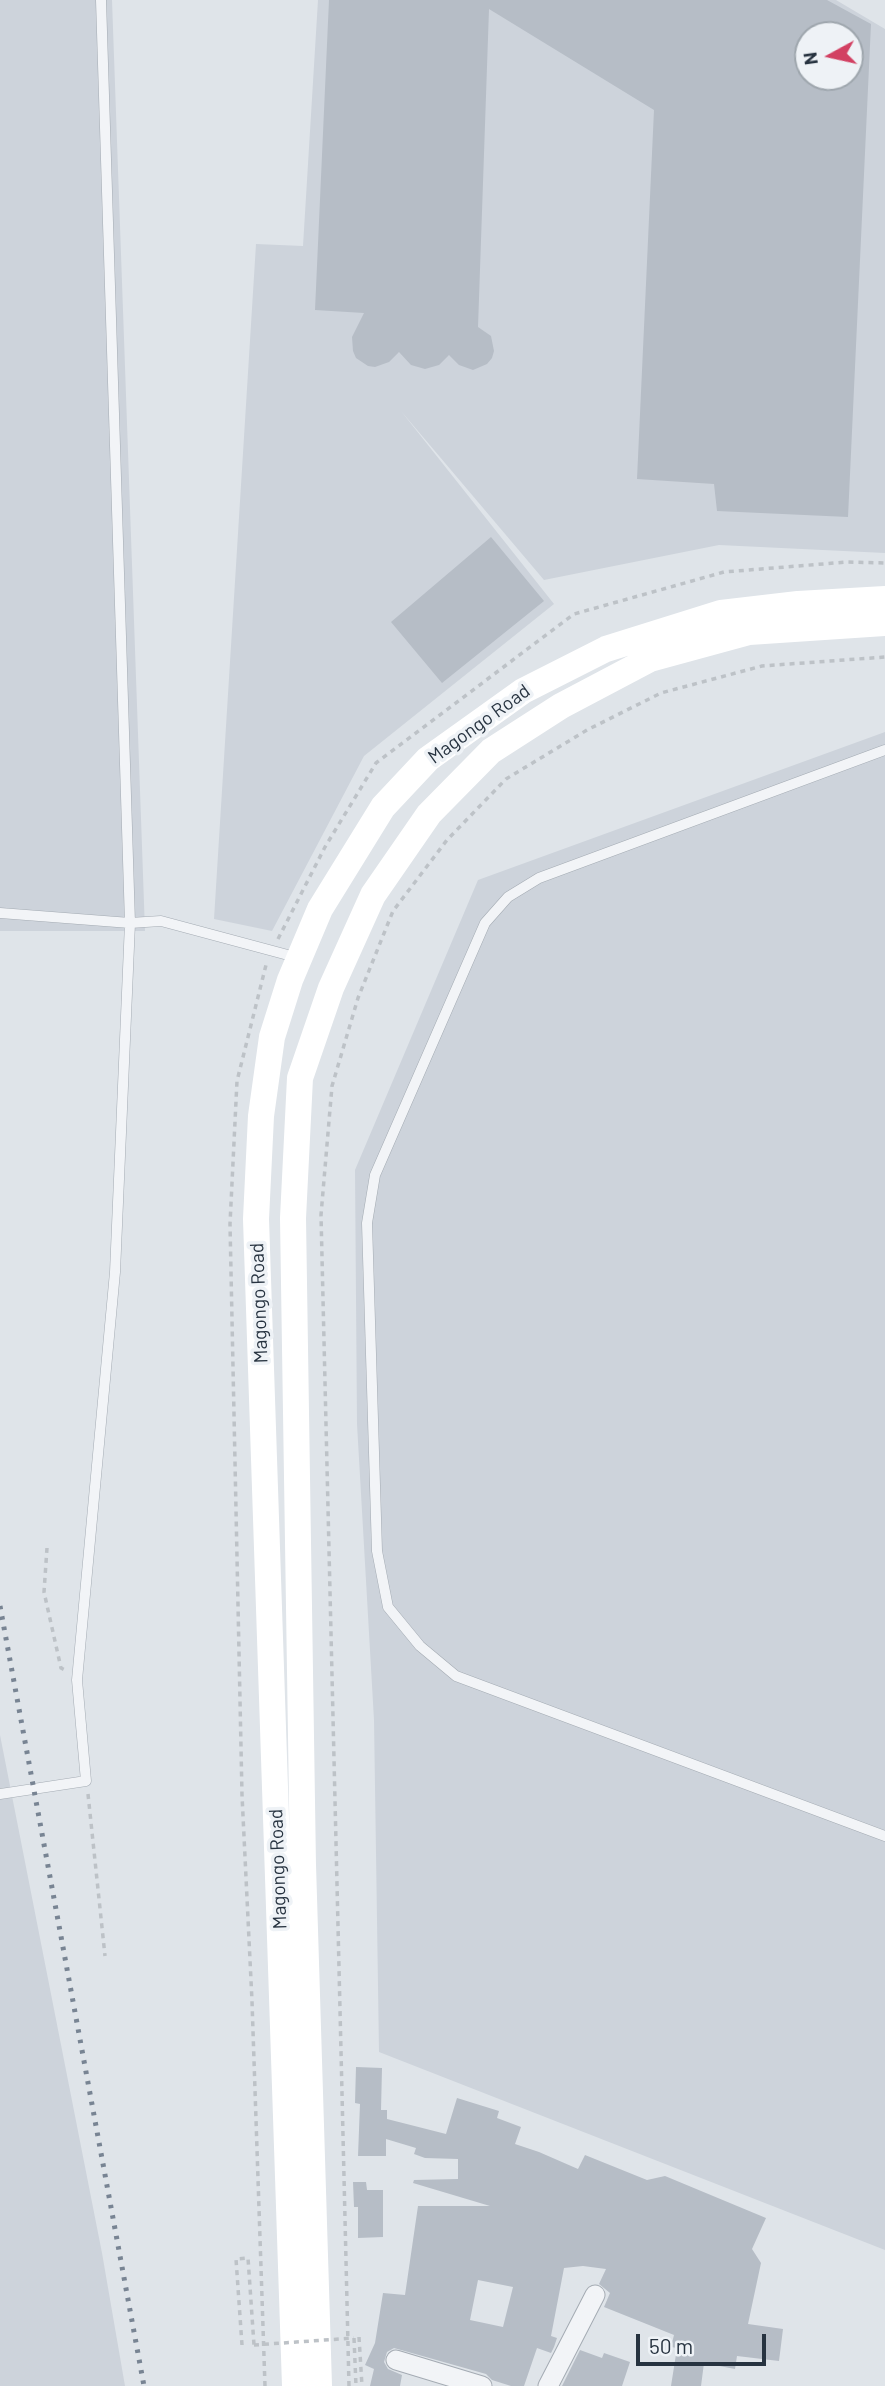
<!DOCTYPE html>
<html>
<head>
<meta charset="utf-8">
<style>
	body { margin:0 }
	#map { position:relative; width:885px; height:2386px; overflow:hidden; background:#dfe4e9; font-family:Barlow,sans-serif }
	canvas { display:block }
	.north { position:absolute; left:794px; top:21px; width:70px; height:70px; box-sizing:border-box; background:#eef2f6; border:2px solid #9ea6ad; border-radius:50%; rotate:262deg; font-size:19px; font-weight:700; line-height:28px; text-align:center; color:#273340 }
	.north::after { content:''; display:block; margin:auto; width:24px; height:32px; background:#d24062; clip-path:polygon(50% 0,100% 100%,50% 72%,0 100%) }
	.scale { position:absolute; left:636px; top:2334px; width:130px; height:32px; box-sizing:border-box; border:4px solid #273340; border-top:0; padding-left:9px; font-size:21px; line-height:24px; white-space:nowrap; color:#273340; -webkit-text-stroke:5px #eef2f6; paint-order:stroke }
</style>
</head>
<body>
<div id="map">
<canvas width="885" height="2386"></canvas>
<div class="north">N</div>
<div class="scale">50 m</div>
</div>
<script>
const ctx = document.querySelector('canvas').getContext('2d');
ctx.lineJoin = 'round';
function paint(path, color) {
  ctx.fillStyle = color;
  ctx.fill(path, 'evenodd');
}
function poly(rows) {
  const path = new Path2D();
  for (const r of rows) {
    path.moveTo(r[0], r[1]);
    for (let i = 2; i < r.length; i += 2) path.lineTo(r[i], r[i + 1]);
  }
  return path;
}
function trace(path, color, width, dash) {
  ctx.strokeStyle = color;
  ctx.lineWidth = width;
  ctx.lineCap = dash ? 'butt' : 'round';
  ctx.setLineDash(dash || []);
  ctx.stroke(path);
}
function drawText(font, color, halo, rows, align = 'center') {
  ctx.font = font + ' Barlow,sans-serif';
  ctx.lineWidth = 7;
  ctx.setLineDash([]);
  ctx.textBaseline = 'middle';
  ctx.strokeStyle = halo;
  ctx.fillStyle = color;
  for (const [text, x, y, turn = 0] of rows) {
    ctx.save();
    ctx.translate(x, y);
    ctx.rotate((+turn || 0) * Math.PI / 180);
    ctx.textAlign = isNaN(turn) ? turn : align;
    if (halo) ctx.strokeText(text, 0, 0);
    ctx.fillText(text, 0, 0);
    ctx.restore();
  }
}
const built = poly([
	[0,0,112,0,145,931,0,931],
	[318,0,836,0,885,29,885,553,719,545,544,580,401,411,554,604,364,756,272,931,214,919,256,244,303,246],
	[808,35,850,35,850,77,808,77],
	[885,732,885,2250,379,2052,374,1720,357,1424,355,1170,478,880],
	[0,1735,102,2253,125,2386,0,2386]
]);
const building = poly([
	[329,0,827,0,871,24,848,517,717,511,714,484,637,479,654,110,489,9,478,327,491,336,494,351,492,358,487,364,473,370,459,365,449,355,439,365,425,369,411,365,399,352,389,362,375,367,368,366,356,358,353,351,352,337,364,313,315,310],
	[808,35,850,35,850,77,808,77],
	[491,537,544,601,442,683,391,622],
	[356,2067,382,2068,381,2110,387,2110,387,2119,446,2134,457,2098,499,2111,497,2118,521,2127,515,2144,539,2152,578,2169,585,2155,647,2180,665,2176,766,2218,752,2249,761,2263,748,2324,783,2329,779,2361,737,2356,735,2369,704,2363,701,2386,671,2386,677,2348,671,2347,674,2335,604,2307,610,2293,599,2284,606,2269,583,2266,564,2268,551,2336,557,2338,554,2347,551,2353,537,2348,524,2386,511,2386,492,2380,486,2374,394,2348,387,2352,384,2362,388,2369,402,2375,400,2386,370,2386,374,2369,365,2365,375,2343,383,2293,405,2295,418,2206,490,2206,413,2183,414,2180,458,2179,458,2159,425,2158,414,2154,416,2148,386,2139,386,2156,358,2156,360,2104,355,2103],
	[478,2280,513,2287,503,2327,470,2320],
	[353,2182,366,2182,367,2190,383,2190,383,2237,358,2238,358,2207,354,2207],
	[580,2350,602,2358,604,2353,630,2362,622,2386,562,2386]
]);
const path = poly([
	[278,939,325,847,376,763,574,614,724,572,847,562,885,563],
	[47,1548,44,1592,61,1668,65,1670],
	[88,1794,105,1956],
	[359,2337,362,2386],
	[354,2338,356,2386],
	[242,2345,236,2259,248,2258,254,2345],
	[265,2386,252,2001,242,1795,230,1224,237,1081,267,961],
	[349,2386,321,1215,332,1086,358,998,393,911,447,840,506,779,587,730,661,693,762,666,885,657]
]);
const lane = poly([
	[885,750,539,878,508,897,485,923,375,1175,367,1223,377,1551,388,1607,420,1646,456,1676,885,1836],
	[0,913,130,923,161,921,299,958],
	[0,1794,86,1781,77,1680,115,1272,130,923,101,0]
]);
const street = poly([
	[396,2360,482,2386],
	[548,2386,595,2295]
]);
const secondary = poly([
	[295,2386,256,1219,261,1116,272,1037,290,980,320,909,383,807,428,759,523,691,606,649,721,613,798,604,885,599],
	[319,2386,303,1865,293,1218,300,1078,331,988,373,895,429,814,491,751,561,706,650,659,749,632,885,623]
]);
const rail = poly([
	[0,1606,144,2386]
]);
const pathBridge = poly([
	[254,2345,354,2338]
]);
const streetNames = [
	["Magongo Road",479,724,-36],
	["Magongo Road",259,1303,-92],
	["Magongo Road",278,1869,-92]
];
paint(built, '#cdd3db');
paint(building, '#b6bdc6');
trace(lane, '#a4abb3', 11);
trace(street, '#a4abb3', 21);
trace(path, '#bdc2c7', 3.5, [5, 5]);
trace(lane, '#f2f4f7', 10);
trace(street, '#f2f4f7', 19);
trace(secondary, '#fff', 26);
trace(rail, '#788493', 5, [3.5, 7]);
trace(pathBridge, '#bdc2c7', 3.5, [5, 5]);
drawText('19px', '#273340', '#eef2f6', streetNames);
</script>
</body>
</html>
